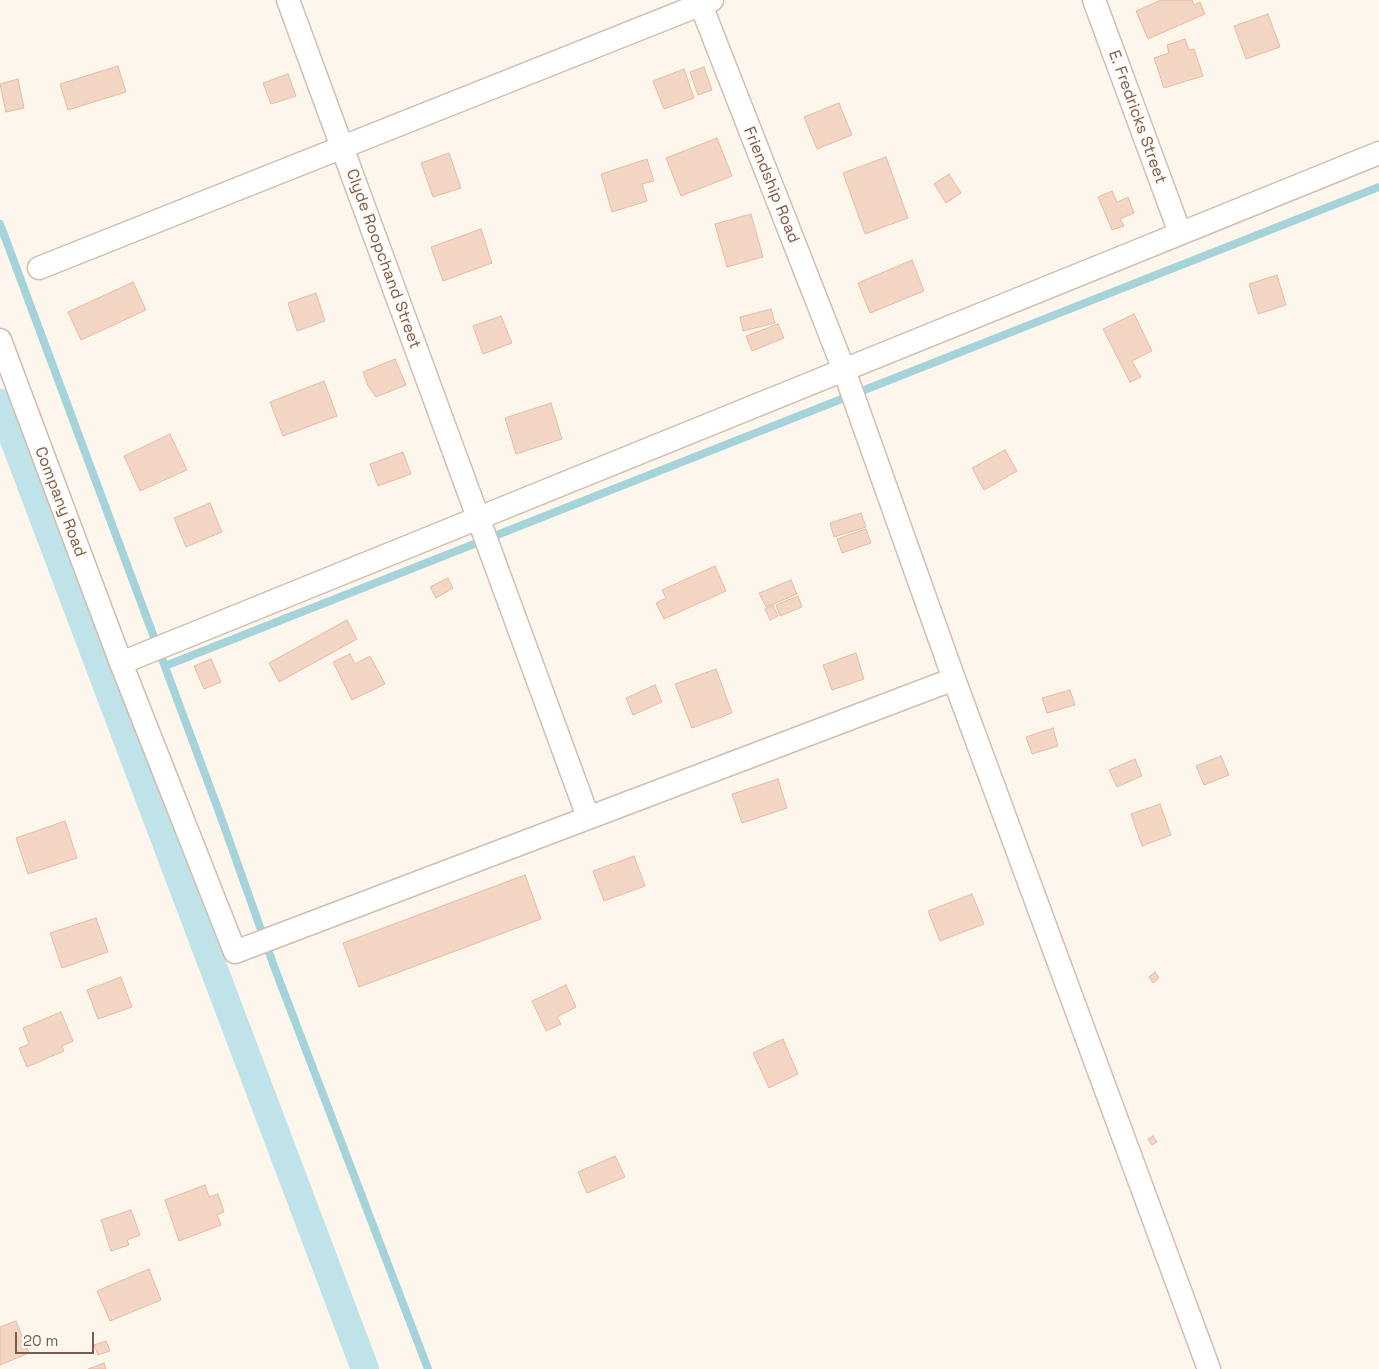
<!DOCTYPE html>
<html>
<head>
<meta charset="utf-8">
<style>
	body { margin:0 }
	#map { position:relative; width:1379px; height:1369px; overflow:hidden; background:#fdf6ec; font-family:"Space Grotesk",sans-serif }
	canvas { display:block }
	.scale { position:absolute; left:15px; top:1332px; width:79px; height:22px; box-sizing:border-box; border:2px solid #7a5c4d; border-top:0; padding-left:6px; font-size:15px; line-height:18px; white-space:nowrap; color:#7a5c4d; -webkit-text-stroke:4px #fffaf3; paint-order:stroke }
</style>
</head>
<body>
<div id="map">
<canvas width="1379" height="1369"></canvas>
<div class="scale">20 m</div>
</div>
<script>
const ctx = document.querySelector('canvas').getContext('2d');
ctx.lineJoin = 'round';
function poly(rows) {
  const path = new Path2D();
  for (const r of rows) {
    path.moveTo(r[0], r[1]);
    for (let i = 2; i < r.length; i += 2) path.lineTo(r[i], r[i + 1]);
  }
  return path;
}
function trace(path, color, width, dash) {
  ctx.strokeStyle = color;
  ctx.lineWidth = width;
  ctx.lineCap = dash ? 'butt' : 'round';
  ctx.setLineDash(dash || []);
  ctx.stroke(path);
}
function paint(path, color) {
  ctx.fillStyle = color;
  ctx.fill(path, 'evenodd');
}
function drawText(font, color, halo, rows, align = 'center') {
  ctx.font = font + ' "Space Grotesk",sans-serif';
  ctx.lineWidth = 4;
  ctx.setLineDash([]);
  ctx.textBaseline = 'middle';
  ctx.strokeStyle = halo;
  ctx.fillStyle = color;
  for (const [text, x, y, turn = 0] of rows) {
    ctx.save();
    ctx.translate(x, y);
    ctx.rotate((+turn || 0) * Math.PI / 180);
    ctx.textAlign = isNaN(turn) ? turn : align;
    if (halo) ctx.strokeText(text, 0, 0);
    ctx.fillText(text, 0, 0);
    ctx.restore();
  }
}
const stream = poly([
	[0,224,218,809,275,969,428,1369],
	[165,666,1379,187]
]);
const canal = poly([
	[0,403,365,1369]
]);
const building = poly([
	[1161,0,1192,0,1194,5,1200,2,1205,14,1148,39,1136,11,1161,0],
	[1268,14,1280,47,1246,59,1234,26,1268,14],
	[1185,39,1189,50,1194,49,1203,76,1164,88,1154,58,1169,53,1167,45,1185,39],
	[118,66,126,92,68,110,60,84,118,66],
	[704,67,712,90,698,95,690,72,704,67],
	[684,69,694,98,664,109,653,81,684,69],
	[288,74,296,96,271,104,263,83,288,74],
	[18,79,24,108,6,112,0,84,18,79],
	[839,103,852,135,817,149,804,117,839,103],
	[717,138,732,176,681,196,666,158,717,138],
	[449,153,461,188,433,197,421,163,449,153],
	[886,157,908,218,865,234,843,173,886,157],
	[647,159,654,181,642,184,647,201,612,212,601,174,647,159],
	[949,174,961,193,946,203,934,184,949,174],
	[1112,191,1117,202,1128,197,1134,213,1120,219,1124,226,1112,230,1098,197,1112,191],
	[751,214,763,257,727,267,715,224,751,214],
	[481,229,492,263,443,281,431,247,481,229],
	[912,260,924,291,870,313,858,283,912,260],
	[1277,275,1286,305,1258,314,1249,284,1277,275],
	[133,282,146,310,81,340,68,312,133,282],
	[316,293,325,321,297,331,288,303,316,293],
	[771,309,775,323,743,331,740,317,771,309],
	[1134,314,1152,351,1132,361,1141,377,1130,382,1103,329,1134,314],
	[501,316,512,343,483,354,473,326,501,316],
	[778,324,784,338,752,351,746,336,778,324],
	[395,359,406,385,376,397,368,386,363,372,395,359],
	[324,381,337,416,283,436,270,402,324,381],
	[551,403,562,439,516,454,505,418,551,403],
	[170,434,187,470,140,491,124,456,170,434],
	[1005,450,1017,471,984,490,972,468,1005,450],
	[403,452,411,474,378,486,370,464,403,452],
	[210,503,222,532,186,547,174,518,210,503],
	[861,513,866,527,834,537,830,523,861,513],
	[866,529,871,543,842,553,837,539,866,529],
	[715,566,726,591,664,619,656,603,666,598,662,590,715,566],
	[448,578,453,588,436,598,430,587,448,578],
	[791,580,797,594,766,607,759,593,791,580],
	[798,596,802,607,780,616,776,605,798,596],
	[773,605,778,616,770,620,765,609,773,605],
	[347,620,357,639,279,682,269,663,347,620],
	[856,653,864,679,832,690,823,665,856,653],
	[350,654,355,664,370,656,385,684,352,700,333,662,350,654],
	[211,659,221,682,204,689,194,666,211,659],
	[716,669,732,713,692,728,675,684,716,669],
	[655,685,662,702,633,715,626,698,655,685],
	[1070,690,1075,705,1047,713,1042,698,1070,690],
	[1053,728,1058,746,1032,754,1026,737,1053,728],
	[1221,756,1229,775,1204,785,1196,766,1221,756],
	[1135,759,1142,776,1117,787,1109,770,1135,759],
	[778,779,787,808,742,823,732,794,778,779],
	[1160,804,1171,835,1142,846,1131,814,1160,804],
	[65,821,77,858,28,874,16,838,65,821],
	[634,856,645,886,604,901,593,871,634,856],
	[525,875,541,919,359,987,343,943,525,875],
	[972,894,984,924,940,941,928,911,972,894],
	[96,918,108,952,62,968,50,933,96,918],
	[1155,972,1159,978,1153,983,1149,977,1155,972],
	[121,977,132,1007,98,1019,87,990,121,977],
	[566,985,576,1007,557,1017,561,1024,546,1031,532,1001,566,985],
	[61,1012,73,1041,62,1046,64,1051,27,1067,19,1048,29,1044,23,1028,61,1012],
	[783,1039,798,1074,769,1088,753,1053,783,1039],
	[1153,1136,1157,1142,1152,1145,1148,1139,1153,1136],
	[615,1156,625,1177,587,1193,578,1172,615,1156],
	[205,1185,209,1197,218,1194,224,1212,217,1215,221,1225,179,1241,165,1200,205,1185],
	[131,1210,140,1235,127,1240,129,1245,111,1251,101,1220,131,1210],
	[149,1269,161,1300,110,1321,97,1291,149,1269],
	[16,1321,29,1353,0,1365,0,1327,16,1321],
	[106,1341,110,1351,98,1355,94,1345,106,1341],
	[104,1363,106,1369,88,1369,104,1363]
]);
const minor = poly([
	[288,0,588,817],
	[699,0,844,370,954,679,1209,1369],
	[1094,0,1180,233],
	[39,268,712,0],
	[0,340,121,663,235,952,954,679],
	[121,663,1379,153]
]);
const streetNames = [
	["E. Fredricks Street",1137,117,70],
	["Friendship Road",771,185,68],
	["Clyde Roopchand Street",383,259,70],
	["Company Road",60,502,69]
];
trace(stream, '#a5d3da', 8);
trace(canal, '#bfe3e8', 28);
paint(building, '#f3d5c3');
trace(building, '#e6bba3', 1);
trace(minor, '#d1beb0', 25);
trace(minor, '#fff', 22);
drawText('16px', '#7a5c4d', '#fffaf3', streetNames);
</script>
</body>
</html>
